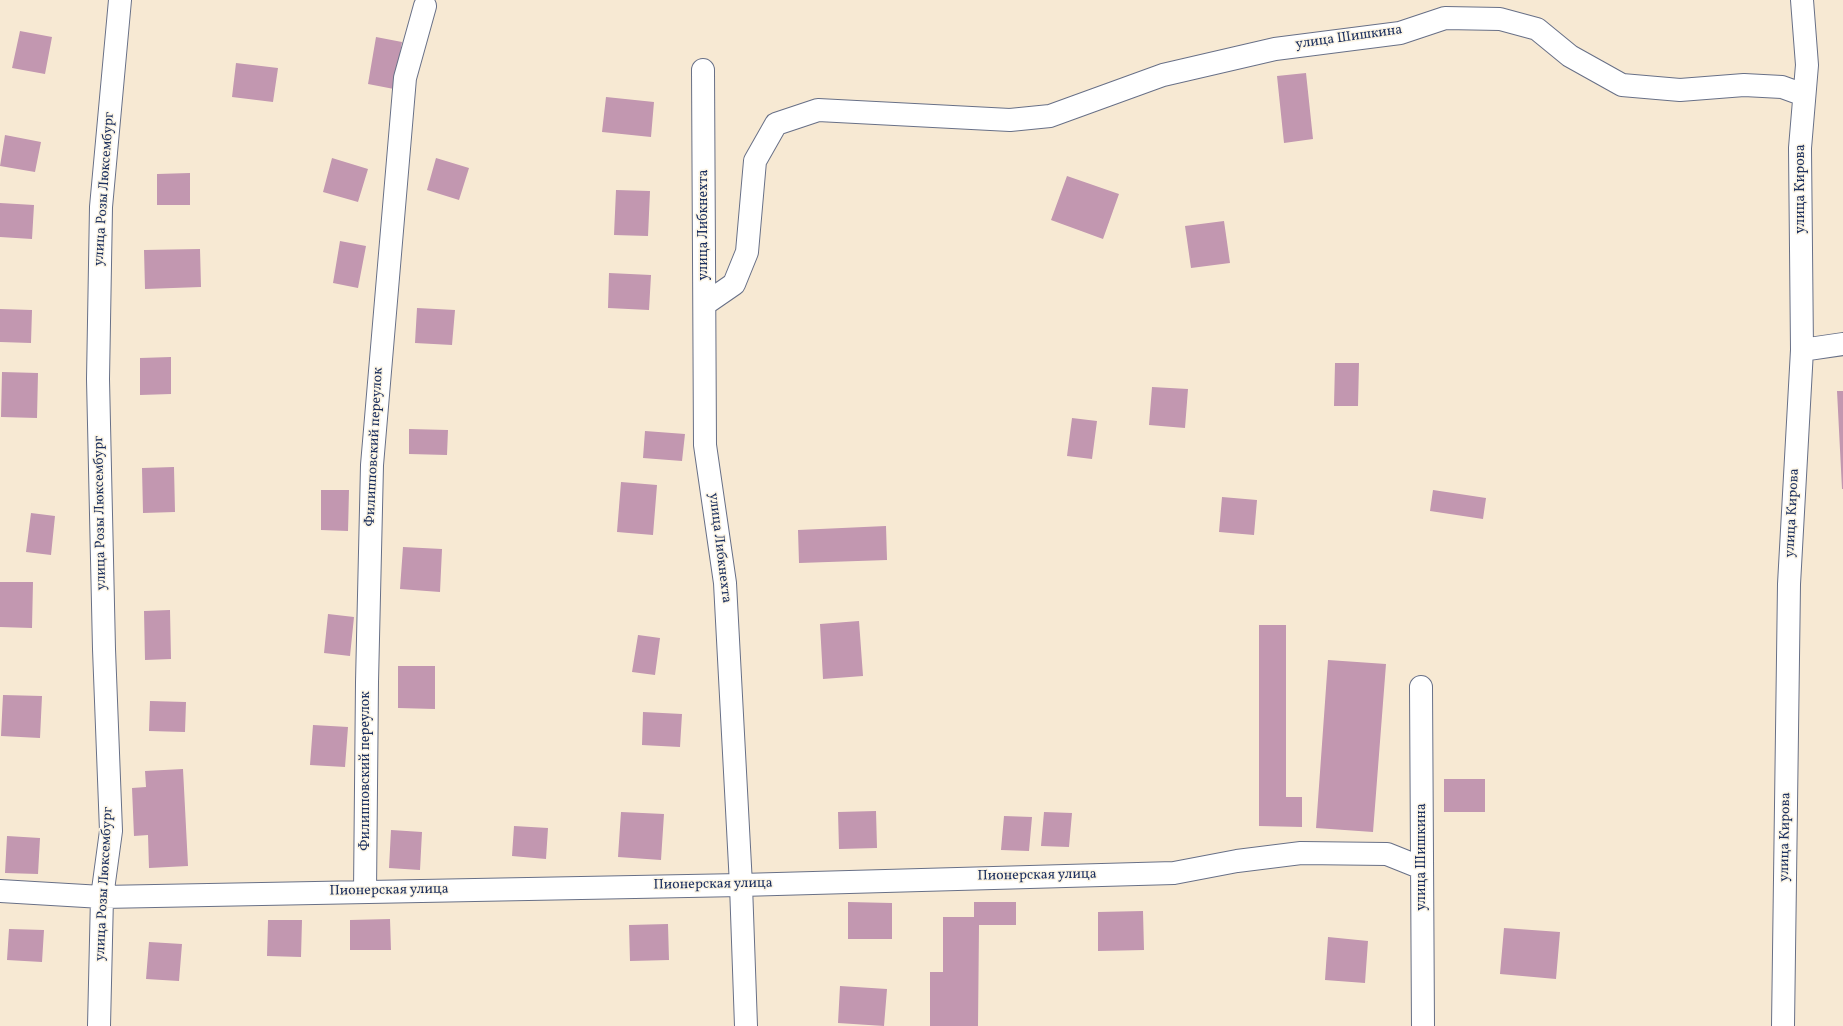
<!DOCTYPE html>
<html>
<head>
<meta charset="utf-8">
<style>
	body { margin:0 }
	canvas { display:block; background:#f7e9d3 }
</style>
</head>
<body>
<canvas width="1843" height="1026"></canvas>
<script>
const ctx = document.querySelector('canvas').getContext('2d');
ctx.lineJoin = 'round';
function paint(path, color) {
  ctx.fillStyle = color;
  ctx.fill(path, 'evenodd');
}
function poly(rows) {
  const path = new Path2D();
  for (const r of rows) {
    path.moveTo(r[0], r[1]);
    for (let i = 2; i < r.length; i += 2) path.lineTo(r[i], r[i + 1]);
  }
  return path;
}
function trace(path, color, width, dash) {
  ctx.strokeStyle = color;
  ctx.lineWidth = width;
  ctx.lineCap = dash ? 'butt' : 'round';
  ctx.setLineDash(dash || []);
  ctx.stroke(path);
}
function drawText(font, color, halo, rows, align = 'center') {
  ctx.font = font + ' Vollkorn,serif';
  ctx.lineWidth = 3;
  ctx.setLineDash([]);
  ctx.textBaseline = 'middle';
  ctx.strokeStyle = halo;
  ctx.fillStyle = color;
  for (const [text, x, y, turn = 0] of rows) {
    ctx.save();
    ctx.translate(x, y);
    ctx.rotate((+turn || 0) * Math.PI / 180);
    ctx.textAlign = isNaN(turn) ? turn : align;
    if (halo) ctx.strokeText(text, 0, 0);
    ctx.fillText(text, 0, 0);
    ctx.restore();
  }
}
const building = poly([
	[20,31,52,37,45,74,12,68],
	[376,37,402,42,394,89,368,84],
	[236,63,278,68,273,102,232,97],
	[1306,73,1313,139,1284,143,1277,76],
	[606,97,654,102,651,137,602,132],
	[5,135,41,142,35,172,0,166],
	[332,158,368,169,358,202,323,192],
	[436,158,469,168,459,200,427,190],
	[190,173,190,205,157,205,157,174],
	[1067,176,1119,194,1103,239,1051,220],
	[616,190,650,191,648,236,614,235],
	[0,203,34,205,32,239,0,237],
	[1224,221,1230,263,1191,268,1185,226],
	[340,241,366,246,358,288,333,283],
	[200,249,201,287,145,289,144,250],
	[609,273,651,275,649,310,608,308],
	[417,308,455,310,452,345,415,343],
	[0,309,32,310,31,343,0,342],
	[171,357,171,394,140,395,140,358],
	[1335,363,1359,363,1358,406,1334,406],
	[2,372,38,373,37,418,1,417],
	[1152,387,1188,389,1185,428,1149,425],
	[1837,391,1843,391,1843,489,1842,489],
	[1072,418,1097,421,1092,459,1067,456],
	[409,429,448,430,447,455,409,454],
	[645,431,685,434,682,461,643,458],
	[174,467,175,512,143,513,142,468],
	[621,482,657,485,653,535,617,532],
	[321,490,349,490,348,531,321,530],
	[1433,490,1486,498,1483,519,1430,511],
	[1222,497,1257,500,1254,535,1219,532],
	[31,513,55,516,51,555,26,552],
	[886,526,887,560,799,563,798,530],
	[403,547,442,549,440,592,400,589],
	[0,582,33,582,32,628,0,627],
	[170,610,171,659,145,660,144,611],
	[328,614,354,617,350,656,324,653],
	[859,621,863,676,823,679,820,624],
	[1259,625,1286,625,1286,797,1302,797,1302,827,1259,826],
	[638,635,660,638,655,675,632,672],
	[1328,660,1386,664,1373,832,1316,828],
	[398,666,435,666,435,709,398,708],
	[3,695,42,696,40,738,1,736],
	[150,701,186,702,185,732,149,731],
	[643,712,682,714,680,747,642,745],
	[313,725,348,727,345,767,310,765],
	[183,769,188,866,149,868,148,835,134,836,132,788,146,787,145,771],
	[1444,779,1485,779,1485,812,1444,812],
	[876,811,877,848,839,849,838,812],
	[621,812,664,814,661,860,618,857],
	[1044,812,1072,813,1069,847,1041,846],
	[1004,816,1032,817,1029,851,1001,850],
	[514,826,548,828,546,859,512,856],
	[391,830,422,832,420,870,389,868],
	[7,836,40,838,38,874,5,873],
	[848,902,892,903,892,939,848,939],
	[974,902,1016,902,1016,925,979,925,978,1026,930,1026,930,972,943,972,943,917,974,917],
	[1143,911,1144,950,1098,951,1098,912],
	[390,919,391,950,350,950,350,920],
	[268,920,302,920,301,957,267,956],
	[668,924,669,960,630,961,629,925],
	[1504,928,1560,932,1556,979,1500,974],
	[9,929,44,930,42,962,7,960],
	[1328,937,1368,941,1365,983,1325,980],
	[149,942,182,944,179,981,146,979],
	[840,986,887,989,884,1026,838,1023]
]);
const minor = poly([
	[703,70,705,445,725,583,741,885,746,1026],
	[705,304,734,284,747,252,755,161,776,124,818,110,1010,120,1050,116,1163,75,1275,49,1400,33,1445,18,1500,19,1537,29,1570,56,1622,85,1680,90,1744,85,1782,87,1804,95],
	[1802,350,1843,344],
	[1421,687,1423,1026],
	[0,891,102,897,741,885,1174,873,1237,861,1301,853,1387,854,1422,868],
	[365,892,367,682,372,465,405,78,425,6],
	[99,1026,102,897,111,831,104,649,98,379,101,207,120,0],
	[1783,1026,1789,584,1802,350,1800,148,1807,65,1802,0]
]);
const streetNames = [
	["улица Шишкина",1349,38,-8],
	["улица Розы Люксембург",105,189,-86],
	["улица Кирова",1801,189,-90],
	["улица Либкнехта",704,225,-90],
	["Филипповский переулок",375,447,-87],
	["улица Розы Люксембург",101,513,-91],
	["улица Кирова",1793,513,-87],
	["улица Либкнехта",719,548,83],
	["Филипповский переулок",366,771,-90],
	["улица Кирова",1786,837,-89],
	["улица Шишкина",1422,857,-90],
	["Пионерская улица",1037,876,-1],
	["улица Розы Люксембург",105,884,-87],
	["Пионерская улица",713,885,-1],
	["Пионерская улица",389,891,-1]
];
paint(building, '#c297b0');
trace(minor, '#687087', 24);
trace(minor, '#fff', 22);
drawText('14px', '#1b2f5e', '#fcf5e5', streetNames);
</script>
</body>
</html>
